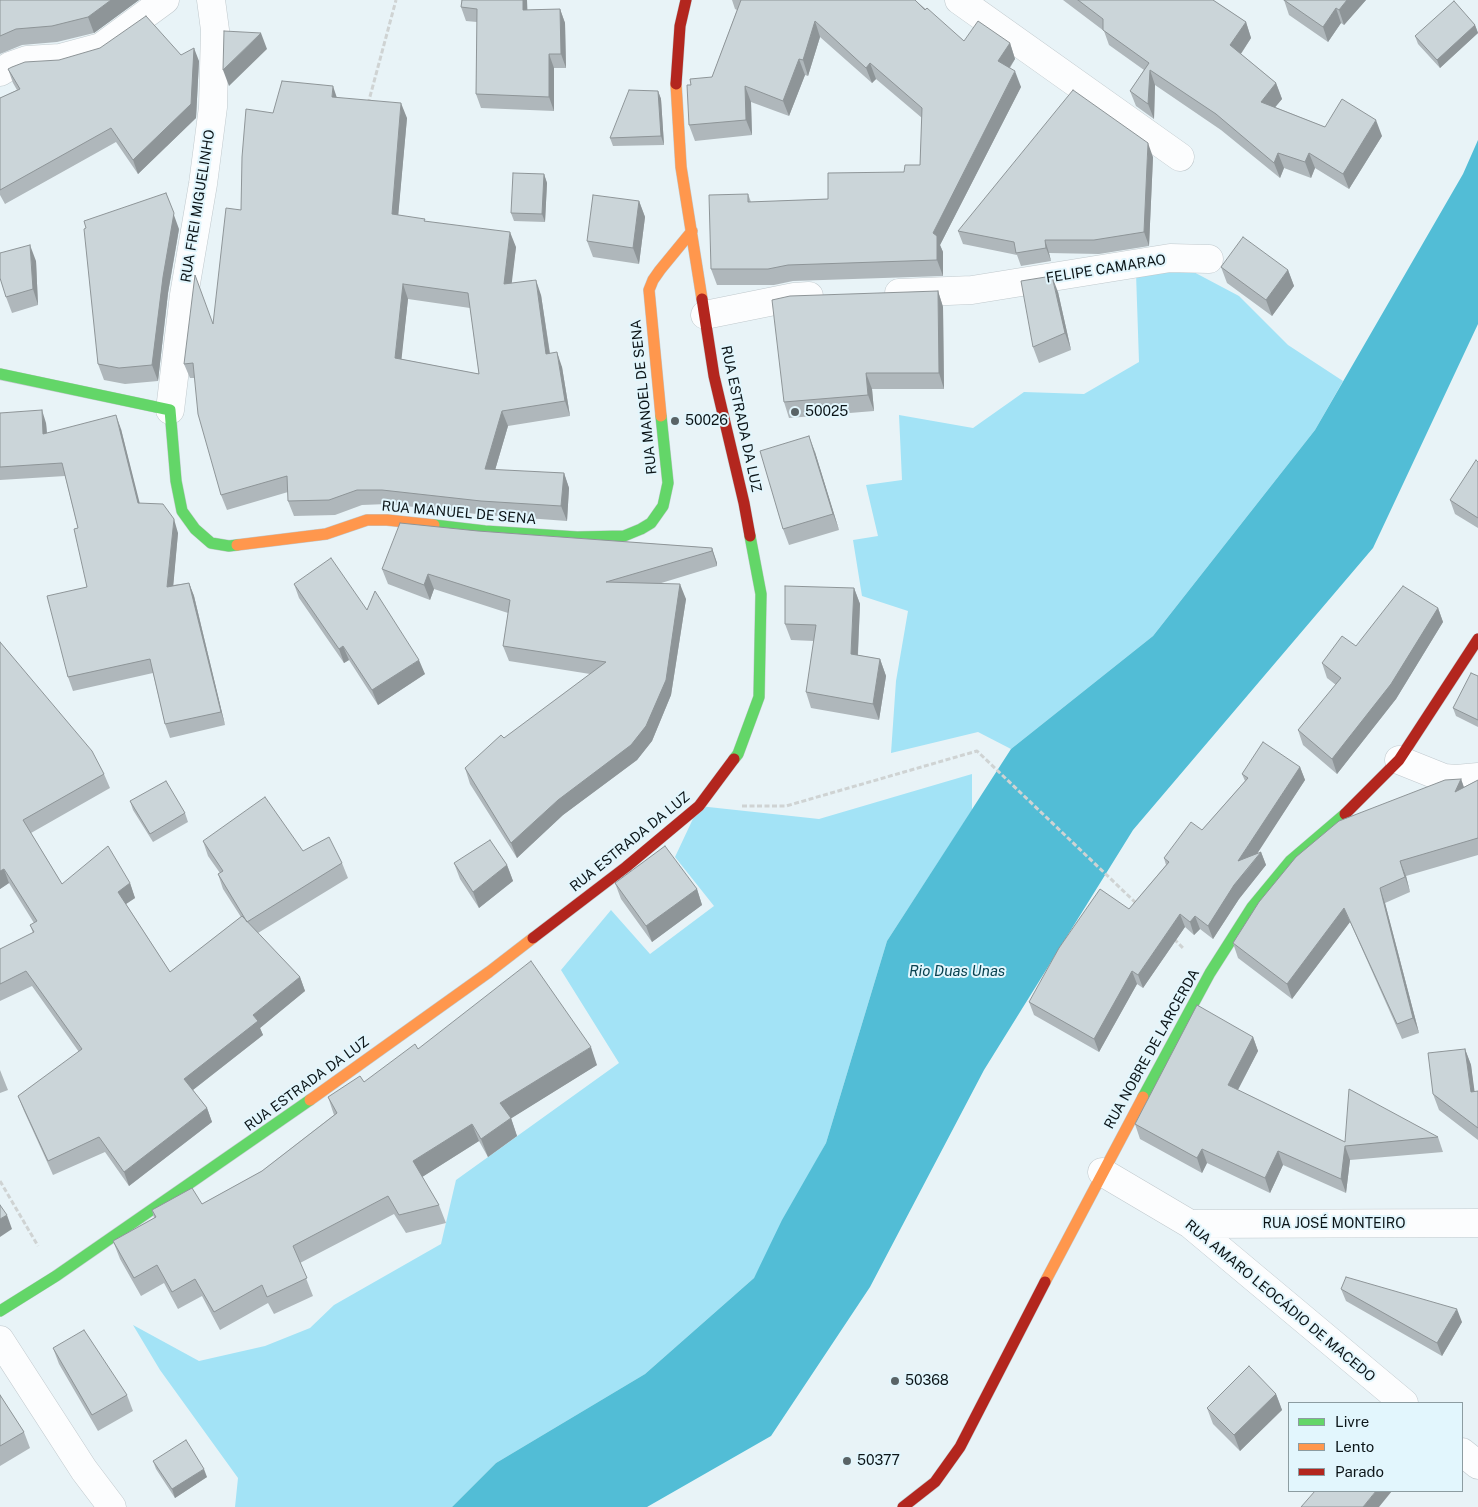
<!DOCTYPE html>
<html>
<head>
<meta charset="utf-8">
<style>
	body { margin:0 }
	#map { position:relative; width:1478px; height:1507px; overflow:hidden; background:#e8f3f7; font-family:"Public Sans",sans-serif }
	canvas { display:block }
	.legend { position:absolute; left:1288px; top:1402px; width:175px; height:90px; box-sizing:border-box; background:#e2f6fd; border:1px solid #8c9ca1; margin:0; padding:6px 9px; list-style:none; font-size:15px; color:#0c1518 }
	.legend li { display:flex; align-items:center; gap:10px; height:25px }
	.legend b { width:25px; border:1px solid #8c9ca1 }
</style>
</head>
<body>
<div id="map">
<canvas width="1478" height="1507"></canvas>
<ul class="legend">
<li><b style="height:6px;background:#63d668"></b>Livre</li>
<li><b style="height:6px;background:#ff974d"></b>Lento</li>
<li><b style="height:6px;background:#b3261e"></b>Parado</li>
</ul>
</div>
<script>
const ctx = document.querySelector('canvas').getContext('2d');
ctx.lineJoin = 'round';
function paint(path, color) {
  ctx.fillStyle = color;
  ctx.fill(path, 'evenodd');
}
function poly(rows) {
  const path = new Path2D();
  for (const r of rows) {
    path.moveTo(r[0], r[1]);
    for (let i = 2; i < r.length; i += 2) path.lineTo(r[i], r[i + 1]);
  }
  return path;
}
function trace(path, color, width, dash) {
  ctx.strokeStyle = color;
  ctx.lineWidth = width;
  ctx.lineCap = dash ? 'butt' : 'round';
  ctx.setLineDash(dash || []);
  ctx.stroke(path);
}
function drawText(font, color, halo, rows, align = 'center') {
  ctx.font = font + ' "Public Sans",sans-serif';
  ctx.lineWidth = 4;
  ctx.setLineDash([]);
  ctx.textBaseline = 'middle';
  ctx.strokeStyle = halo;
  ctx.fillStyle = color;
  for (const [text, x, y, turn = 0] of rows) {
    ctx.save();
    ctx.translate(x, y);
    ctx.rotate((+turn || 0) * Math.PI / 180);
    ctx.textAlign = isNaN(turn) ? turn : align;
    if (halo) ctx.strokeText(text, 0, 0);
    ctx.fillText(text, 0, 0);
    ctx.restore();
  }
}
const green = poly([
	[1188,269,1239,296,1288,345,1343,381,1315,430,1153,636,1011,749,978,732,891,753,896,681,908,611,862,596,853,540,878,536,866,485,902,480,899,415,973,428,1024,392,1084,394,1139,362,1136,273],
	[972,774,972,810,887,941,826,1143,754,1278,645,1374,496,1463,452,1507,235,1507,238,1478,160,1370,133,1325,199,1361,265,1346,310,1328,334,1305,441,1244,456,1180,619,1063,561,970,611,910,650,954,714,906,675,857,699,806,819,819]
]);
const water = poly([
	[1478,140,1478,324,1373,548,1133,830,984,1070,870,1287,771,1436,647,1507,452,1507,496,1463,645,1374,754,1278,782,1220,826,1143,887,941,1011,749,1153,636,1315,430,1463,174]
]);
const path = poly([
	[368,104,396,0],
	[742,806,786,806,977,751,1137,904],
	[1174,939,1184,949],
	[0,1181,38,1246]
]);
const street = poly([
	[959,0,1180,157],
	[0,72,10,66,27,60,60,58,101,47,165,0],
	[899,293,972,290,1170,258,1209,259],
	[705,315,794,297,809,296],
	[170,410,184,295,203,184,213,107,215,30,211,0],
	[1399,760,1444,778,1456,779,1478,777],
	[1102,1172,1190,1224,1404,1403],
	[1190,1224,1478,1223],
	[0,1340,84,1470,112,1507],
	[1462,1452,1478,1465]
]);
const fast = poly([
	[0,374,170,410,176,481,182,511,195,529,211,543,229,546,237,545],
	[434,525,485,531,577,537,624,536,641,529,651,523,663,506,668,483,661,416],
	[734,759,738,754,759,697,761,594,750,536],
	[1143,1097,1210,973,1252,907,1290,861,1345,814],
	[0,1311,56,1276,310,1100]
]);
const slow = poly([
	[676,84,681,167,702,299],
	[661,416,649,290,653,280,660,270,692,231],
	[237,545,326,534,367,520,387,520,434,525],
	[310,1100,489,972,533,938],
	[1045,1282,1143,1097]
]);
const jam = poly([
	[676,84,680,26,686,0],
	[702,299,714,376,744,503,750,536],
	[1345,814,1399,760,1478,639],
	[533,938,626,867,699,806,734,759],
	[903,1507,935,1482,960,1447,1045,1282]
]);
const wall = poly([
	[0,0,139,0,94,33,57,42,22,45,0,54],
	[462,0,527,0,527,10,560,9,565,23,566,68,554,68,554,111,481,108,476,94,477,22,466,21,461,7],
	[732,0,915,0,964,41,1010,43,1015,59,1010,68,1021,87,940,245,943,252,943,276,793,281,774,285,717,285,711,269,748,194,751,202,828,199,904,172,920,165,922,118,876,79,872,83,820,37,808,76,805,75,789,116,751,102,752,135,695,141,689,125,691,85,712,77,737,10,735,9],
	[1063,0,1213,0,1246,22,1251,38,1241,54,1276,83,1282,99,1275,107,1325,127,1382,136,1349,189,1315,168,1311,178,1284,168,1280,178,1221,130,1155,85,1154,119,1136,106,1130,91,1144,70,1109,45,1104,31],
	[1284,0,1366,0,1344,25,1341,23,1328,42,1289,15],
	[1475,25,1478,33,1440,68,1418,44,1415,36],
	[181,55,199,61,196,118,138,174,116,142,5,204,0,195,0,98,17,90,13,83,8,69],
	[658,91,661,99,664,145,613,146,610,138],
	[337,97,407,118,398,215,425,221,516,247,511,283,541,295,550,353,562,367,570,416,508,426,495,470,564,473,569,488,567,521,486,515,387,504,362,505,335,515,294,516,288,501,288,492,227,510,221,495,195,378,190,378,184,364,213,324,241,210,273,113],
	[408,299,470,308,479,374,401,359],
	[1153,157,1149,246,1099,254,1049,253,1051,261,1021,266,1017,255,963,244,958,231],
	[544,174,547,183,545,222,514,221,511,213],
	[639,201,645,217,639,264,593,257,587,241],
	[179,229,168,293,158,381,125,384,104,380,98,364],
	[36,261,38,305,12,313,6,297],
	[1221,267,1288,270,1294,286,1272,316,1227,283],
	[938,291,943,307,944,389,872,389,874,411,789,418,784,402],
	[1058,292,1071,350,1039,363,1033,347],
	[0,413,46,423,47,433,121,429,139,503,178,533,173,585,189,583,194,596,225,725,170,738,165,724,153,673,73,691,68,677,87,587,78,528,65,476,0,480],
	[815,452,839,530,789,545,783,529],
	[1478,462,1478,528,1455,514,1450,500],
	[478,531,712,548,717,563,717,566,658,584,686,599,671,695,652,741,637,760,563,815,517,858,470,784,465,768,590,674,509,661,503,646,508,613,434,589,430,600,388,584,382,569],
	[294,584,425,674,378,705,349,660,344,663,299,598],
	[854,588,860,604,858,655,880,659,886,676,879,720,811,708,806,692,814,641,791,640,785,624],
	[1438,608,1443,622,1396,699,1337,774,1303,745,1298,730,1336,685,1327,678,1322,663],
	[0,642,104,774,110,788,31,833,62,884,130,883,135,898,126,904,170,972,241,917,223,889,218,874,220,873,208,856,203,841,303,851,342,863,348,878,258,933,300,977,305,991,260,1028,263,1035,193,1090,207,1108,212,1122,129,1186,105,1152,53,1175,24,1111,18,1096,79,1052,32,986,0,1001,0,949,33,933,30,925,34,923,9,883,0,889],
	[1478,676,1478,727,1456,716,1453,708],
	[1300,767,1305,780,1256,854,1261,852,1266,865,1239,899,1213,939,1200,929,1194,935,1185,927,1143,988,1137,984,1099,1052,1034,1015,1029,1002,1129,909,1166,865,1164,858,1202,830,1245,781,1242,774],
	[1461,779,1464,787,1478,780,1478,855,1406,876,1410,892,1385,903,1419,1033,1402,1039,1350,922,1292,999,1238,958,1233,943],
	[130,801,185,813,188,822,153,842,133,810],
	[454,863,507,865,513,881,479,908,460,879],
	[615,883,697,889,702,905,652,942,621,899],
	[1253,1037,1258,1051,1238,1090,1345,1142,1438,1137,1443,1152,1350,1160,1346,1193,1283,1165,1270,1193,1207,1163,1202,1173,1140,1139,1135,1124],
	[418,1049,597,1065,511,1118,517,1136,488,1157,479,1141,422,1177,439,1205,446,1223,406,1233,394,1214,300,1263,313,1296,274,1314,268,1303,220,1330,202,1296,178,1309,164,1283,141,1296,120,1259,113,1241,154,1218,152,1210,202,1204,262,1171,334,1115,328,1097,364,1082],
	[1465,1049,1471,1065,1474,1092,1478,1091,1478,1140,1439,1110,1433,1094],
	[0,1070,8,1090,0,1093],
	[1341,1289,1462,1322,1442,1356,1346,1301],
	[53,1348,127,1395,133,1411,98,1431,59,1364],
	[1276,1394,1282,1410,1240,1451,1213,1424,1207,1408],
	[0,1395,24,1432,30,1448,0,1466],
	[153,1461,207,1477,175,1498,156,1469]
]);
const shadedWall = poly([
	[111,0,139,0,94,33,88,17],
	[523,0,527,0,528,24,523,10],
	[1347,0,1366,0,1344,25,1339,10],
	[1336,8,1341,23,1328,42,1323,27],
	[560,9,565,23,566,68,561,54],
	[815,21,820,37,808,76,803,60],
	[1246,22,1251,38,1236,61,1230,45],
	[1475,25,1478,33,1440,68,1437,60],
	[261,33,267,49,229,86,223,70],
	[1010,43,1015,59,1003,77,998,61],
	[194,48,199,61,196,118,138,174,133,160],
	[549,54,554,68,554,111,549,97],
	[799,59,805,75,789,116,783,101],
	[870,63,876,79,872,83,866,68],
	[1150,70,1155,85,1154,119,1148,104],
	[1015,71,1021,87,940,245,943,252,943,276,937,260,933,233],
	[1276,83,1282,99,1267,117,1261,102],
	[333,86,338,101,332,97],
	[745,86,751,102,752,135,746,120],
	[658,91,661,99,664,145,661,136],
	[401,103,407,118,397,229,392,214],
	[1376,120,1382,136,1349,189,1343,174],
	[1148,143,1153,157,1149,246,1144,232],
	[1278,153,1284,168,1280,178,1274,163],
	[1309,153,1315,168,1311,178,1305,162],
	[544,174,547,183,545,222,542,214],
	[166,193,179,229,168,293,158,381,152,365],
	[639,201,645,217,639,264,633,248],
	[510,232,516,247,510,298,504,284],
	[1045,240,1049,253,1051,261,1046,248],
	[30,245,36,261,38,305,33,289],
	[1288,270,1294,286,1272,316,1266,300],
	[1052,276,1058,292,1071,350,1065,333],
	[536,280,541,295,552,369,546,354],
	[403,284,408,299,400,373,395,358],
	[938,291,943,307,944,389,939,373],
	[557,352,562,367,570,416,565,401],
	[866,373,872,389,874,411,868,395],
	[42,410,46,423,48,447,43,434],
	[502,411,508,426,491,484,485,469],
	[116,415,121,429,143,516,138,503],
	[809,436,815,452,839,530,833,514],
	[564,473,569,488,567,521,561,506],
	[174,519,178,533,172,600,167,587],
	[712,548,717,563,717,566,712,551],
	[428,574,434,589,430,600,424,585],
	[189,583,194,596,225,725,221,712],
	[680,584,686,599,671,695,652,741,637,760,563,815,517,858,511,843,558,800],
	[854,588,860,604,857,670,851,654],
	[1438,608,1443,622,1396,699,1337,774,1332,759],
	[343,646,349,660,344,663,339,649],
	[880,659,886,676,879,720,873,704],
	[419,660,425,674,378,705,372,690],
	[1300,767,1305,780,1244,874,1261,852,1266,865,1239,899,1213,939,1208,926,1238,861],
	[1461,779,1466,794,1455,792],
	[1400,861,1406,876,1410,892,1405,877],
	[507,865,513,881,479,908,473,892],
	[4,869,9,883,0,889,0,871],
	[130,883,135,898,123,906,118,892],
	[1380,888,1385,903,1419,1033,1413,1018],
	[697,889,702,905,652,942,646,926],
	[1344,908,1350,922,1292,999,1287,984],
	[1180,914,1185,927,1143,988,1138,975],
	[1195,916,1200,929,1194,935,1190,922],
	[1132,971,1137,984,1099,1052,1094,1039],
	[300,977,305,991,260,1028,263,1035,189,1093,184,1079,253,1015],
	[1253,1037,1258,1051,1233,1099,1228,1085],
	[591,1047,597,1065,507,1121,500,1103],
	[1465,1049,1471,1065,1477,1109,1471,1092],
	[207,1108,212,1122,129,1186,124,1172],
	[511,1118,517,1136,488,1157,481,1139],
	[472,1124,479,1141,419,1179,413,1161],
	[1345,1146,1350,1160,1346,1193,1341,1179],
	[1202,1149,1207,1163,1202,1173,1197,1158],
	[1278,1151,1283,1165,1270,1193,1265,1178],
	[7,1215,12,1229,0,1237,0,1219],
	[1457,1309,1462,1322,1442,1356,1437,1343],
	[1276,1394,1282,1410,1240,1451,1234,1435],
	[204,1469,207,1477,175,1498,172,1489],
	[1376,1491,1392,1491,1379,1507,1363,1507]
]);
const building = poly([
	[0,0,111,0,88,17,52,26,16,29,0,36,0,0],
	[462,0,523,0,523,10,560,9,561,54,549,54,549,97,476,94,477,9,461,7,462,0],
	[741,0,915,0,925,10,927,8,964,41,978,21,1010,43,998,61,1015,71,933,233,937,236,937,260,788,265,768,269,711,269,709,195,748,194,748,202,828,199,828,173,904,172,905,165,920,165,922,108,870,63,866,68,815,21,803,60,799,59,783,101,745,86,746,120,689,125,687,85,691,85,690,79,712,77,741,0],
	[1078,0,1213,0,1246,22,1230,45,1276,83,1261,102,1325,127,1342,99,1376,120,1343,174,1309,153,1305,162,1278,153,1274,163,1216,114,1150,70,1148,104,1130,91,1149,63,1103,30,1103,19,1078,0],
	[1284,0,1347,0,1339,10,1336,8,1323,27,1284,0],
	[1454,1,1475,25,1437,60,1415,36,1454,1],
	[146,16,181,55,194,48,191,104,133,160,111,128,0,190,0,98,20,89,8,69,12,67,25,62,59,60,100,48,146,16],
	[224,31,261,33,223,70,224,31],
	[282,81,333,86,332,97,401,103,392,214,425,219,424,221,510,232,504,284,536,280,546,354,557,352,565,401,502,411,485,469,564,473,561,506,481,501,382,490,357,490,329,500,288,501,287,476,221,495,198,414,193,363,184,364,195,275,213,324,226,208,241,210,242,157,246,109,273,113,282,81],
	[403,284,468,293,479,374,395,358,403,284],
	[629,90,658,91,661,136,610,138,629,90],
	[1073,90,1148,143,1144,232,1094,240,1045,240,1046,248,1016,253,1014,242,958,231,1073,90],
	[513,173,544,174,542,214,511,213,513,173],
	[166,193,174,213,163,277,152,365,119,368,98,364,84,229,86,228,84,221,166,193],
	[593,195,639,201,633,248,587,241,593,195],
	[1243,237,1288,270,1266,300,1221,267,1243,237],
	[30,245,33,289,6,297,0,278,0,253,30,245],
	[1052,276,1065,333,1033,347,1021,281,1052,276],
	[938,291,939,373,866,373,868,395,784,402,772,300,790,296,938,291],
	[42,410,43,434,116,415,138,503,163,504,174,519,167,587,189,583,221,712,165,724,150,659,68,677,47,596,87,587,74,529,78,528,62,463,0,467,0,413,42,410],
	[809,436,833,514,783,529,760,451,809,436],
	[1476,460,1478,462,1478,518,1450,500,1476,460],
	[400,523,478,531,712,548,712,551,606,582,680,584,666,680,646,726,631,745,558,800,511,843,465,768,501,735,504,738,606,662,503,646,510,600,428,574,424,585,382,569,400,523],
	[331,558,367,610,375,591,419,660,372,690,343,646,339,649,294,584,331,558],
	[785,586,854,588,851,654,880,659,873,704,806,692,816,625,785,624,785,586],
	[1403,586,1438,608,1391,684,1332,759,1298,730,1341,678,1322,663,1342,636,1356,646,1403,586],
	[0,642,92,751,104,774,23,820,62,884,108,846,130,883,118,892,170,972,242,916,300,977,253,1015,258,1021,184,1079,207,1108,124,1172,99,1137,48,1161,18,1096,82,1049,26,971,0,984,0,949,34,932,30,925,37,921,4,869,0,871,0,642],
	[1471,673,1478,676,1478,720,1453,708,1471,673],
	[1263,742,1300,767,1238,861,1261,852,1234,885,1208,926,1195,916,1190,922,1180,914,1138,975,1132,971,1094,1039,1029,1002,1059,948,1100,889,1129,909,1169,862,1164,858,1191,822,1202,830,1248,778,1242,774,1263,742],
	[1461,779,1455,792,1478,780,1478,838,1400,861,1405,877,1380,888,1413,1018,1397,1024,1344,908,1287,984,1233,943,1259,902,1296,857,1339,821,1445,780,1461,779],
	[166,781,185,813,150,834,130,801,166,781],
	[265,797,303,851,329,837,342,863,247,922,218,874,223,871,203,841,265,797],
	[490,840,507,865,473,892,454,863,490,840],
	[665,846,697,889,646,926,615,883,665,846],
	[531,961,591,1047,500,1103,511,1118,481,1139,472,1124,413,1161,439,1205,399,1215,388,1196,293,1246,307,1278,267,1297,262,1285,214,1312,195,1279,172,1292,157,1265,134,1278,113,1241,156,1217,152,1210,192,1188,202,1204,262,1171,337,1113,328,1097,360,1076,364,1082,415,1044,418,1049,531,961],
	[1197,1005,1253,1037,1228,1085,1345,1142,1349,1089,1438,1137,1345,1146,1341,1179,1278,1151,1265,1178,1202,1149,1197,1158,1135,1124,1197,1005],
	[1465,1049,1471,1092,1478,1091,1478,1128,1433,1094,1428,1053,1465,1049],
	[0,1205,7,1215,0,1219,0,1205],
	[1346,1277,1457,1309,1437,1343,1341,1289,1346,1277],
	[84,1330,127,1395,92,1415,53,1348,84,1330],
	[1249,1366,1276,1394,1234,1435,1207,1408,1249,1366],
	[0,1395,24,1432,0,1446,0,1395],
	[186,1440,204,1469,172,1489,153,1461,186,1440],
	[1315,1491,1376,1491,1363,1507,1301,1507,1315,1491]
]);
const markers = [
	[795,412,5,"#596366"],
	[675,421,5,"#596366"],
	[895,1381,5,"#596366"],
	[847,1461,5,"#596366"]
];
const streetNames = [
	["RUA FREI MIGUELINHO",198,206,-81],
	["FELIPE CAMARAO",1106,269,-9],
	["RUA MANOEL DE SENA",644,397,-96],
	["RUA ESTRADA DA LUZ",741,419,78],
	["RUA MANUEL DE SENA",459,513,5],
	["RUA ESTRADA DA LUZ",630,842,-39],
	["RUA NOBRE DE LARCERDA",1152,1049,-61],
	["RUA ESTRADA DA LUZ",307,1084,-36],
	["RUA JOSÉ MONTEIRO",1334,1224],
	["RUA AMARO LEOCÁDIO DE MACEDO",1280,1301,40]
];
const poiNames = [
	["50025",805,412],
	["50026",685,421],
	["50368",905,1381],
	["50377",857,1461]
];
const waterNames = [
	["Rio Duas Unas",957,971]
];
paint(green, '#a3e3f6');
paint(water, '#52bdd6');
trace(street, '#c0c9cd', 29);
trace(fast, '#c0c9cd', 12);
trace(slow, '#c0c9cd', 12);
trace(jam, '#c0c9cd', 12);
trace(path, '#cfd3d3', 3, [5, 2.5]);
trace(street, '#fcfdfe', 28);
trace(fast, '#63d668', 11);
trace(slow, '#ff974d', 11);
trace(jam, '#b3261e', 11);
paint(wall, '#afb7bb');
paint(shadedWall, '#8e9598');
paint(building, '#cbd5d9');
trace(building, '#8e9598', 1);
for (const [x, y, r, color] of markers) {
  const dot = new Path2D();
  dot.arc(x, y, r, 0, 2 * Math.PI);
  ctx.fillStyle = color;
  ctx.fill(dot);
  trace(dot, '#e2f6fd', 2);
}
drawText('14px', '#0c1518', '#e2f6fd', streetNames);
drawText('14px', '#0c1518', '#e2f6fd', poiNames, 'left');
drawText('italic 15px', '#0a4351', '#e2f6fd', waterNames);
</script>
</body>
</html>
